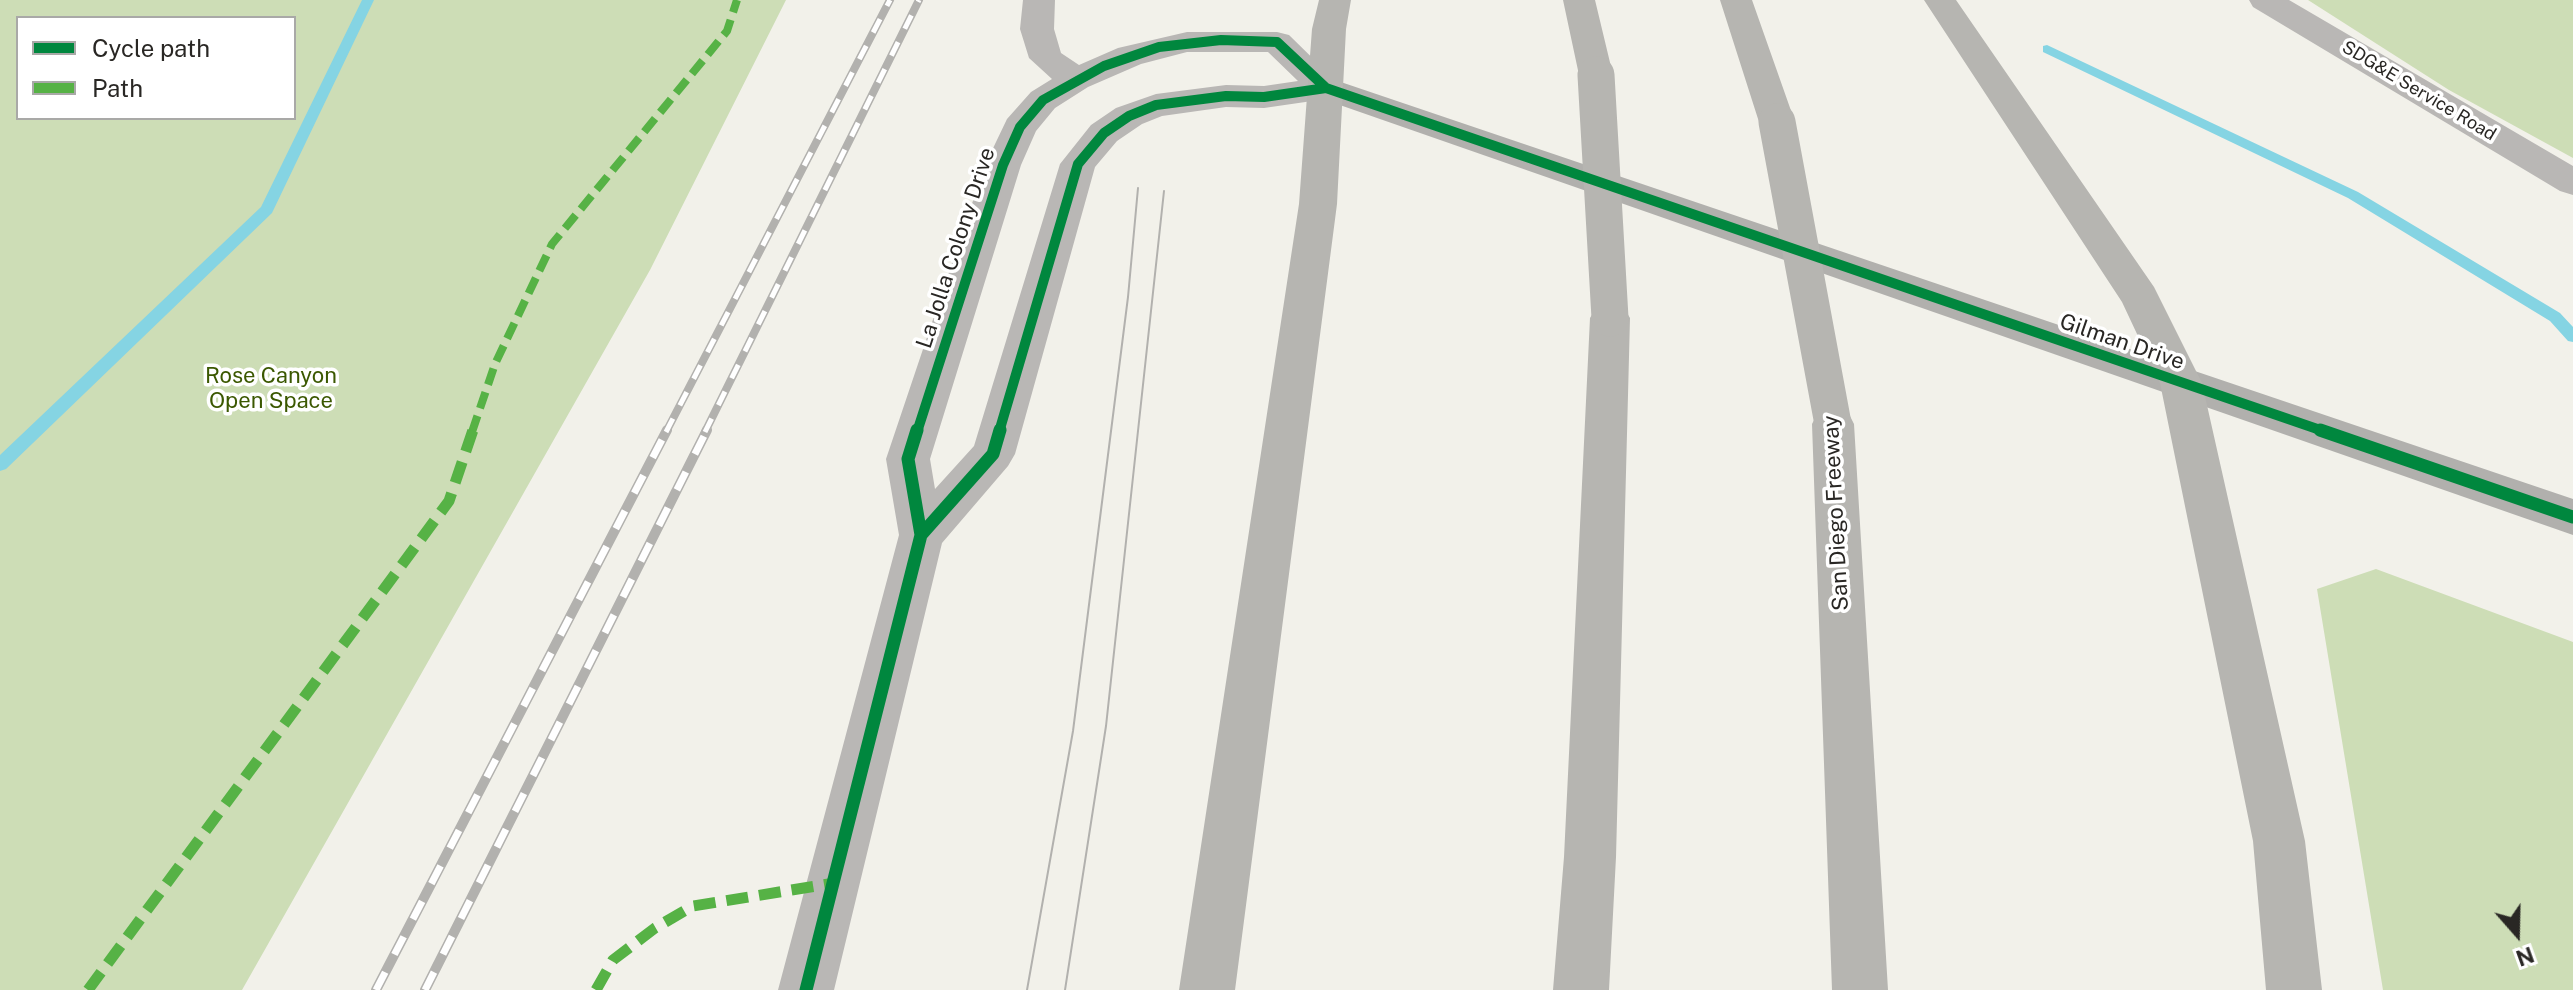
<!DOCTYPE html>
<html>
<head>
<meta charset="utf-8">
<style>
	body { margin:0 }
	#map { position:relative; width:2573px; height:990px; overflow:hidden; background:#f2f1ea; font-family:"Public Sans",sans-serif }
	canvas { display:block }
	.legend { position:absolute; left:16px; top:16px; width:280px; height:104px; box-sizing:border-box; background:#fff; border:2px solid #a9a9a7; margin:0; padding:10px 14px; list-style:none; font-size:24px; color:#292724 }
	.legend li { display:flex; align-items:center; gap:16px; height:40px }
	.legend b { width:40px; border:2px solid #a9a9a7 }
	.north { position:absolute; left:2477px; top:894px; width:80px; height:80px; -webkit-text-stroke:6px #fff; paint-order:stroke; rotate:160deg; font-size:22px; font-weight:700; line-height:32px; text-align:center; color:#292724 }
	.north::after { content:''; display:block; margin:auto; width:28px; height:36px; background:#292724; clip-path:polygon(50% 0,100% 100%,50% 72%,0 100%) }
</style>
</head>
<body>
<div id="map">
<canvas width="2573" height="990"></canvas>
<ul class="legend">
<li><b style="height:10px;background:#00873e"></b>Cycle path</li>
<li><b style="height:10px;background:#56b245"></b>Path</li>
</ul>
<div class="north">N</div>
</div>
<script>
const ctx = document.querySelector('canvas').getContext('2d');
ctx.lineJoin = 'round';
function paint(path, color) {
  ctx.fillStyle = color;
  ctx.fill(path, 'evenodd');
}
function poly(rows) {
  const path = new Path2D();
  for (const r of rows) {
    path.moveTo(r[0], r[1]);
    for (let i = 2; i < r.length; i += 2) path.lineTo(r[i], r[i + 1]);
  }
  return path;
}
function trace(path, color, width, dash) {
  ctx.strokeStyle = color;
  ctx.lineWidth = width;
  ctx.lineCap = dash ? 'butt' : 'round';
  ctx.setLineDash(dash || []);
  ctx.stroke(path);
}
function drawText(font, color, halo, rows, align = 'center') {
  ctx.font = font + ' "Public Sans",sans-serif';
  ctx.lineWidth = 7;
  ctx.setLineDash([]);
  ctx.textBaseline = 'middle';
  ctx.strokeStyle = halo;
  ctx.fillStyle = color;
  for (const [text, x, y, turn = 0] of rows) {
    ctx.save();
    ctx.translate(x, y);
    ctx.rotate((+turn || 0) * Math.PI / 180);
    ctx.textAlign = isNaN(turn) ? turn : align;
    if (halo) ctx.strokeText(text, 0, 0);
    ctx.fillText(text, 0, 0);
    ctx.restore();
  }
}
const green = poly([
	[0,0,786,0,650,270,242,990,0,990],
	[18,18,294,18,294,118,18,118],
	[2308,0,2573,0,2573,158,2449,90],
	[2376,569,2573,642,2573,990,2383,990,2317,589]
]);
const stream = poly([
	[362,0,374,0,272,213,6,469,0,471,0,455,261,207,362,0],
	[2047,45,2358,192,2560,313,2573,327,2573,342,2568,341,2550,321,2348,198,2043,52,2043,46,2047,45]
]);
const minor = poly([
	[1023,0,1055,0,1054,29,1061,53,1079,65,1118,48,1187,32,1277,32,1289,35,1343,88,1338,96,1326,99,1264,108,1226,107,1162,116,1142,124,1117,141,1095,167,1015,454,1008,466,942,543,834,990,778,990,899,535,886,459,985,165,1007,119,1031,92,1052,79,1029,58,1020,29,1023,0],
	[1187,52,1268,52,1298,81,1264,86,1226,85,1156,94,1116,108,1091,125,1060,164,974,446,935,489,930,459,1021,165,1036,131,1055,108,1088,87,1141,64,1187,52],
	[2249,0,2289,0,2573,166,2573,195,2560,191,2253,7,2249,0]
]);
const major = poly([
	[1326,77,2573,499,2573,535,1314,96,1309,88,1314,80,1326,77]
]);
const highway = poly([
	[1319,0,1351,0,1346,29,1337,204,1235,990,1179,990,1299,204,1312,29,1319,0],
	[1563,0,1595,0,1613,75,1608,83,1596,86,1584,83,1579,75,1563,0],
	[1720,0,1752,0,1795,122,1790,130,1777,134,1764,130,1759,122,1720,0],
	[1924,0,1956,0,2154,287,2202,383,2305,841,2322,990,2266,990,2253,841,2160,383,2122,302,1924,0],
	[1610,303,1624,308,1630,318,1616,857,1609,990,1553,990,1564,857,1590,318,1596,308,1610,303],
	[1833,407,1848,412,1854,424,1888,990,1832,990,1812,424,1818,412,1833,407]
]);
const tram = poly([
	[1027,990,1073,731,1128,297,1138,188],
	[1065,990,1106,726,1164,191]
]);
const railFar1 = poly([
	[666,432,890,0],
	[705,432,919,0]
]);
const rail = poly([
	[376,990,667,430],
	[425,990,707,430]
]);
const highwayBridge = poly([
	[1596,75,1610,318],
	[1777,122,1833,424]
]);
const quietFar1 = poly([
	[472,432,495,364,552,244,727,31,737,0]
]);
const quiet = poly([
	[88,990,449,501,473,430],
	[596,990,613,960,655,928,693,906,835,883]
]);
const cyclewayFar1 = poly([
	[917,432,1003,165,1020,127,1043,100,1104,66,1159,47,1221,40,1277,42,1326,88,2326,432],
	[999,432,1078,164,1104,133,1129,116,1156,105,1226,96,1264,97,1326,88]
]);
const cycleway = poly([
	[2320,430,2573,517],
	[921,535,993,454,1000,430],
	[806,990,921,535,908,459,917,430]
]);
const farStreetnames = [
	["SDG&E Service Road",2419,91,31]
];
const streetNames = [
	["La Jolla Colony Drive",956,248,-72],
	["Gilman Drive",2122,342,19],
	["San Diego Freeway",1836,513,-93]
];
const parkNames = [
	["Rose Canyon",271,376],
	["Open Space",271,401]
];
paint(green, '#cdddb6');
paint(stream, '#85d4e3');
paint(minor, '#b9b7b5');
paint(major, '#b1b0ad');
paint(highway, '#b6b5b1');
trace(tram, '#b2b1ae', 2);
trace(railFar1, '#b2b1ae', 8);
trace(rail, '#b2b1ae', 10);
trace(railFar1, '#fff', 5, [15]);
trace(rail, '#fff', 7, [20]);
trace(highwayBridge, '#b6b5b1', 37);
trace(quietFar1, '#56b245', 8, [17, 8]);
trace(quiet, '#56b245', 11, [22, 11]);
trace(cyclewayFar1, '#00873e', 10);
trace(cycleway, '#00873e', 13);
drawText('18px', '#292724', '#fff', farStreetnames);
drawText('22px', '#292724', '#fff', streetNames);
drawText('22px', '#3b5801', '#fff', parkNames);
</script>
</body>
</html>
